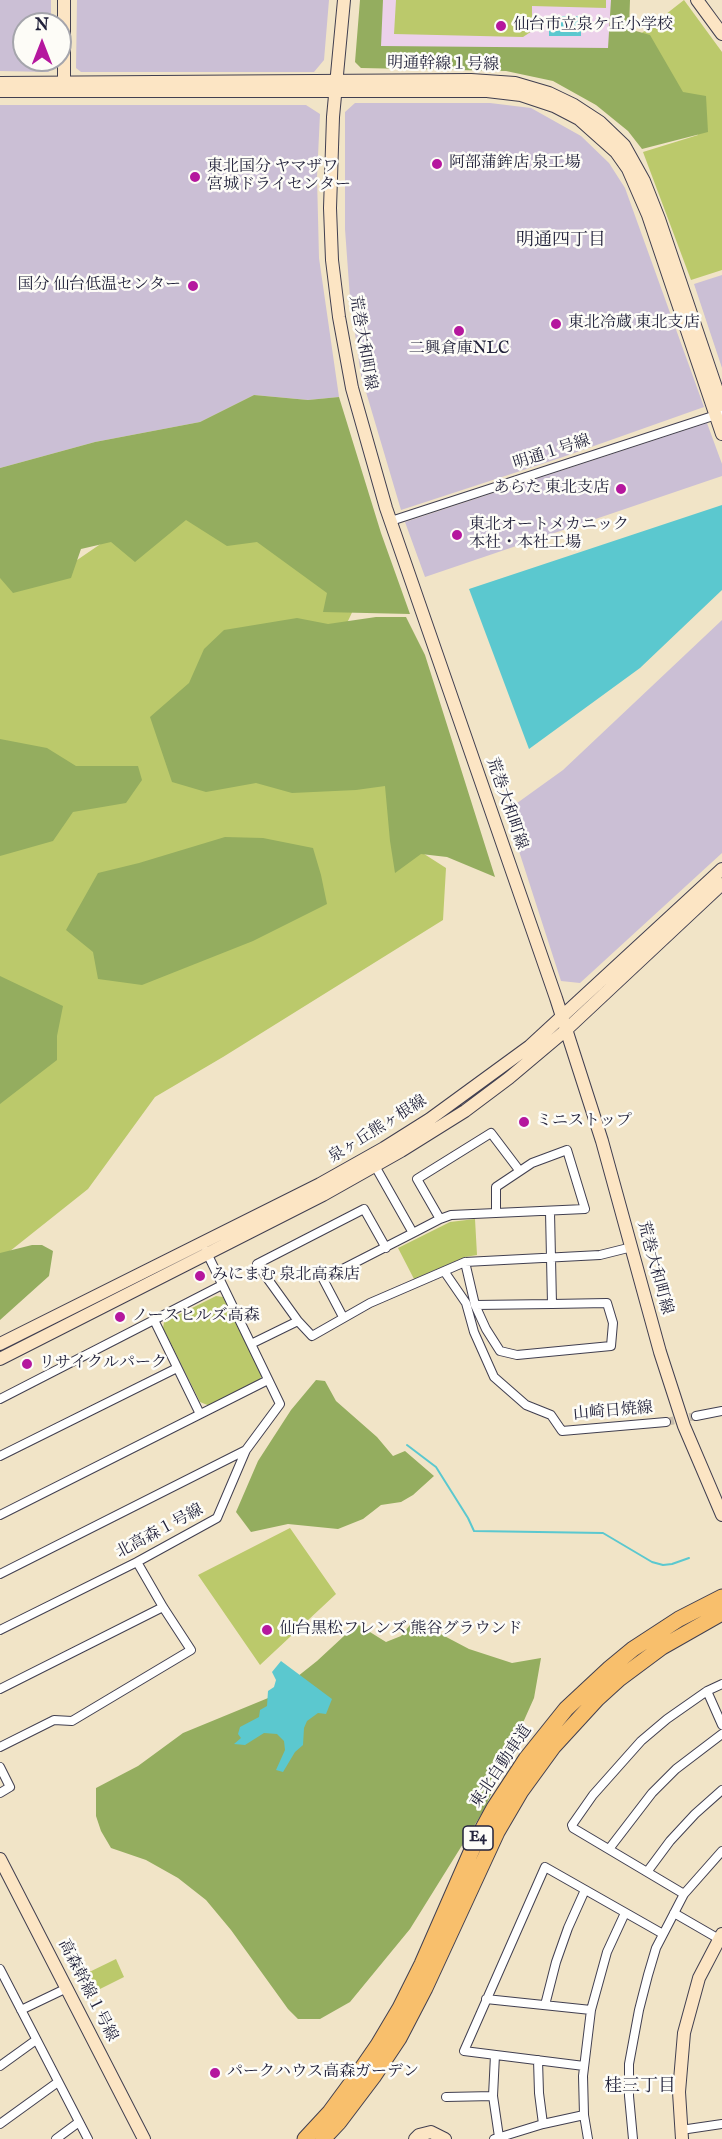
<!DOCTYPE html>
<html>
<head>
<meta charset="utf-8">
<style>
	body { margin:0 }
	#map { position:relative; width:722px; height:2139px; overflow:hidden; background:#f1e4c7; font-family:"IM FELL English",serif }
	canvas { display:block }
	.north { position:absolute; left:12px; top:12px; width:60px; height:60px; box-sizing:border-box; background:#fdfcf7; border:2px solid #a5a5ac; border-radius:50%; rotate:0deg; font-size:16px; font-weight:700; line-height:24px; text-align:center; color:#22223b }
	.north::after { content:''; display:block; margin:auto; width:21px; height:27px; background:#b5179e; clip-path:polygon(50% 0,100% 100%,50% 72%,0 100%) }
</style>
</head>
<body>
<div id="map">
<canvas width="722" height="2139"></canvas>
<div class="north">N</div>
</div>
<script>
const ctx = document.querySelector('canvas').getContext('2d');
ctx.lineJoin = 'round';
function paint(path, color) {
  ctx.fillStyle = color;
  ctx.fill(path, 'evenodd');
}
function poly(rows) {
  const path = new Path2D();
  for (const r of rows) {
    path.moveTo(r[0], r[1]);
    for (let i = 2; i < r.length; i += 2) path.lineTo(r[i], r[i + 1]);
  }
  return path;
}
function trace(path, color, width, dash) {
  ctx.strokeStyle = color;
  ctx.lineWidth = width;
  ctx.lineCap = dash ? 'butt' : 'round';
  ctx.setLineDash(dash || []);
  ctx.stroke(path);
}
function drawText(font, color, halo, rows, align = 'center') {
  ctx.font = font + ' "IM FELL English","Noto Serif JP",serif';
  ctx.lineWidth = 5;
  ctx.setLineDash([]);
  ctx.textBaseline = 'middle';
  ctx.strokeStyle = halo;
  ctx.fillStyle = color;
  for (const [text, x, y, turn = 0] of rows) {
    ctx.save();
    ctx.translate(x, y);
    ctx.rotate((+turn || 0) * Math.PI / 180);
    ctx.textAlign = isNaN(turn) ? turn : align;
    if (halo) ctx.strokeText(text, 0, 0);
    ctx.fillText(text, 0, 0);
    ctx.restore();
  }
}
const built = poly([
	[377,0,627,0,625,58,374,53]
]);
const industrial = poly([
	[0,0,51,0,51,24,24,24,24,60,51,60,51,70,48,72,0,71],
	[77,0,329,0,324,60,314,72,81,72,76,68],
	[355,103,490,103,531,108,581,136,609,163,625,188,704,407,560,458,401,510,361,375,350,298,345,229,345,112],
	[0,105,306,105,320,114,317,177,319,258,339,397,308,400,254,395,200,422,95,442,0,468],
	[722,275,722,368,694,284],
	[707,423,722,464,722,476,425,577,405,522],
	[722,620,722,853,580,983,561,981,506,811,563,770]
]);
const green = poly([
	[396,0,606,0,606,8,532,6,532,31,523,37,394,34],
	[684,0,722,52,722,270,691,280,643,152,698,135,638,36],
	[185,511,259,532,356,604,340,638,407,843,446,868,443,920,223,1057,155,1097,88,1189,0,1259,0,567,64,569,118,532],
	[475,1219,477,1255,465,1257,414,1279,398,1248,450,1222],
	[216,1296,223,1297,262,1374,260,1380,210,1406,200,1402,163,1328,164,1322],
	[290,1528,336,1594,260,1665,198,1575],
	[116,1959,124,1977,86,1996,77,1978]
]);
const forest = poly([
	[360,0,383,0,381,46,608,48,611,0,630,0,629,29,650,35,683,92,706,96,708,132,642,149,628,131,596,105,553,81,506,71,361,68,355,62],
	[254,395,308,400,339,397,381,533,410,614,323,612,327,593,257,542,227,546,186,520,135,562,111,542,81,549,71,578,13,593,0,578,0,468,95,442,200,422],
	[376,617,406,617,425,655,495,877,447,857,421,854,395,873,390,841,385,786,356,790,292,793,256,783,206,792,172,782,150,717,189,683,204,649,224,630,297,618,328,624],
	[0,739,47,748,76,766,138,766,142,780,126,803,73,812,53,841,0,856],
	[225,837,263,838,313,848,321,875,327,904,253,941,142,985,98,979,93,952,66,930,98,873,139,863],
	[0,976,63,1006,57,1036,57,1060,0,1104],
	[32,1245,42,1245,53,1251,49,1276,0,1320,0,1253],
	[316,1380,325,1381,336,1401,377,1437,393,1456,405,1451,434,1476,413,1495,401,1502,381,1505,363,1519,338,1529,288,1524,251,1532,236,1512,258,1461,291,1410],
	[414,1620,469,1649,512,1663,541,1658,534,1698,484,1810,410,1929,350,2002,320,2019,298,2019,288,2009,231,1930,206,1900,178,1878,146,1860,111,1848,101,1831,96,1816,96,1788,138,1766,183,1733,273,1696,317,1661,357,1624,386,1642,401,1636]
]);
const water = poly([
	[549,16,581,16,581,36,549,36],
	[722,505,722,590,640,668,529,749,469,589],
	[281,1661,332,1699,326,1714,318,1713,307,1721,304,1728,303,1745,295,1752,283,1772,276,1770,285,1750,284,1741,277,1734,264,1733,245,1745,234,1744,241,1738,238,1734,240,1727,259,1717,260,1710,267,1706,268,1691,274,1687,276,1680,272,1672]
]);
const stream = poly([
	[407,1445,436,1467,468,1518,474,1531,603,1533,652,1562,663,1565,672,1564,689,1558]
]);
const streetTunnel = poly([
	[666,1422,696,1416]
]);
const street = poly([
	[391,521,722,413],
	[496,1213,496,1187,532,1163,567,1150,585,1209,451,1215,440,1219,417,1179,491,1133,519,1170],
	[413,1233,440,1219],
	[465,1262,600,1255,632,1247],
	[444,1271,466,1303,474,1332,494,1377,526,1405,551,1415,562,1431,666,1422],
	[475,1305,552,1304],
	[343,1317,323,1279,413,1233,375,1166],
	[154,1320,200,1414],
	[298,1321,257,1264,364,1209,386,1248],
	[251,1344,298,1321,312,1336,370,1303,465,1262,475,1305,486,1329,500,1351,517,1355,611,1346,613,1323,607,1303,552,1304,550,1212],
	[0,1399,222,1285],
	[696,1416,722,1411],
	[0,1456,177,1368],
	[0,1515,268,1380],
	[0,1574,246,1450],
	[0,1630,137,1562,217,1518,246,1450,280,1404,206,1251],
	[0,1689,163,1607],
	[707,1691,722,1725],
	[0,1747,54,1720,72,1721,191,1650,163,1607,137,1562],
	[0,1767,10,1787,0,1793],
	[609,1849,652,1793,676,1769,722,1734],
	[647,1872,670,1841,695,1814,722,1790],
	[684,1894,573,1828,572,1825,593,1795,641,1741,667,1719,707,1691,722,1684],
	[674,1913,719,1939],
	[0,1969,88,2139],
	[486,1999,591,2010],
	[545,2005,556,1962,568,1928,585,1890],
	[21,2010,67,1988],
	[495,2055,493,2096,499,2137],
	[538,2060,539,2093,543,2124],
	[0,2066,36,2040],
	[584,2066,464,2051,545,1867,663,1934],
	[446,2097,493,2096],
	[0,2124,58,2082],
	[681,2130,722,2124],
	[56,2139,79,2122],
	[494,2139,543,2124,584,2115],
	[588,2139,584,2115,583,2076,591,2010,607,1952,625,1913],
	[633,2139,629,2096,629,2064,639,2010,648,1975,656,1948,684,1894,722,1851]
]);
const secondary = poly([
	[64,0,64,89],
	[344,0,333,117,330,208,332,260,339,317,352,388,386,508,556,998,602,1141,660,1352,684,1426,722,1515],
	[697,0,722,34],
	[0,83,471,80,515,83,549,93,574,105,600,122,624,145,644,181,659,219,722,405],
	[0,91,487,91,521,95,554,106,579,119,616,152,628,169,648,215,722,434],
	[0,1344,320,1184,384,1148,430,1119,530,1046,722,869],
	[0,1359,323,1195,401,1151,465,1111,509,1078,566,1030,722,884],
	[0,1859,144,2139],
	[415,2139,419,2135,431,2132,445,2139],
	[682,2139,679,2092,684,2033,699,1978,722,1934]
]);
const highway = poly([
	[305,2139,330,2112,358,2074,378,2045,400,2008,422,1964,475,1843,494,1808,526,1759,566,1709,610,1668,633,1649,679,1619,722,1597],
	[323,2139,339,2122,373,2077,399,2038,425,1988,497,1832,521,1791,553,1747,597,1699,619,1679,662,1647,722,1613]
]);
const markers = [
	[501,26,6,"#b5179e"],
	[437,164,6,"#b5179e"],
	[195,177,6,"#b5179e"],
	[193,286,6,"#b5179e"],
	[556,324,6,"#b5179e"],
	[459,331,6,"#b5179e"],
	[621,489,6,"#b5179e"],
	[457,535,6,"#b5179e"],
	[524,1122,6,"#b5179e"],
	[200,1276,6,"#b5179e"],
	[120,1317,6,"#b5179e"],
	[27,1364,6,"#b5179e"],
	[267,1630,6,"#b5179e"],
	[215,2073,6,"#b5179e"]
];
const shields = [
	[478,1838,30]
];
const shieldNames = [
	["E4",478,1838]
];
const poiNames = [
	["仙台市立泉ケ丘小学校",513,26],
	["阿部蒲鉾店 泉工場",449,164],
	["東北国分 ヤマザワ",207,168],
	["宮城ドライセンター",207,186],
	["国分 仙台低温センター",181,286,"right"],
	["東北冷蔵 東北支店",568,324],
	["二興倉庫NLC",459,350,"center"],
	["あらた 東北支店",609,489,"right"],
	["東北オートメカニック",469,526],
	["本社・本社工場",469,544],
	["ミニストップ",536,1122],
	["みにまむ 泉北高森店",212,1276],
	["ノースヒルズ高森",132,1317],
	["リサイクルパーク",39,1364],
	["仙台黒松フレンズ 熊谷グラウンド",279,1630],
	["パークハウス高森ガーデン",227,2073]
];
const streetNames = [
	["明通幹線１号線",443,65,1],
	["荒巻大和町線",362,343,80],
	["明通１号線",552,453,-18],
	["荒巻大和町線",506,804,71],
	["泉ヶ丘熊ヶ根線",378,1130,-32],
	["荒巻大和町線",654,1268,75],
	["山崎日焼線",613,1412,-5],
	["北高森１号線",160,1532,-28],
	["東北自動車道",502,1767,-56],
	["高森幹線１号線",87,1991,63]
];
const neighbourhoodNames = [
	["明通四丁目",561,241],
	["桂三丁目",640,2087]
];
paint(built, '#ecd1ea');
paint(industrial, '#cbbfd5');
paint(green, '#bbc96b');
paint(forest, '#94ad5f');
paint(water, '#5bc8cf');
trace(stream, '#5bc8cf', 2);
trace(streetTunnel, '#c8bdab', 8, [8, 4]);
trace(street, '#413f50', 10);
trace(secondary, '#413f50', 14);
trace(highway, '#413f50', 17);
trace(street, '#fff', 8);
trace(secondary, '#fce5c4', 12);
trace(highway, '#f8bf6c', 15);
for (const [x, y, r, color] of markers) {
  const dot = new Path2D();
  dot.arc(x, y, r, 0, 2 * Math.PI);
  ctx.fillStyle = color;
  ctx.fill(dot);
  trace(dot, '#fdfcf7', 2);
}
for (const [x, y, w] of shields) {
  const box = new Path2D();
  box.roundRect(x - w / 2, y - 12, w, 24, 4.5);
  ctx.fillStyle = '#fdfcf7';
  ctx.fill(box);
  trace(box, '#22223b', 1.5);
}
drawText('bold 15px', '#22223b', null, shieldNames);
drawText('16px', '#22223b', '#fdfcf7', poiNames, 'left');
drawText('16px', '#22223b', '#fdfcf7', streetNames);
drawText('18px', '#22223b', '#fdfcf7', neighbourhoodNames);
</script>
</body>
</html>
